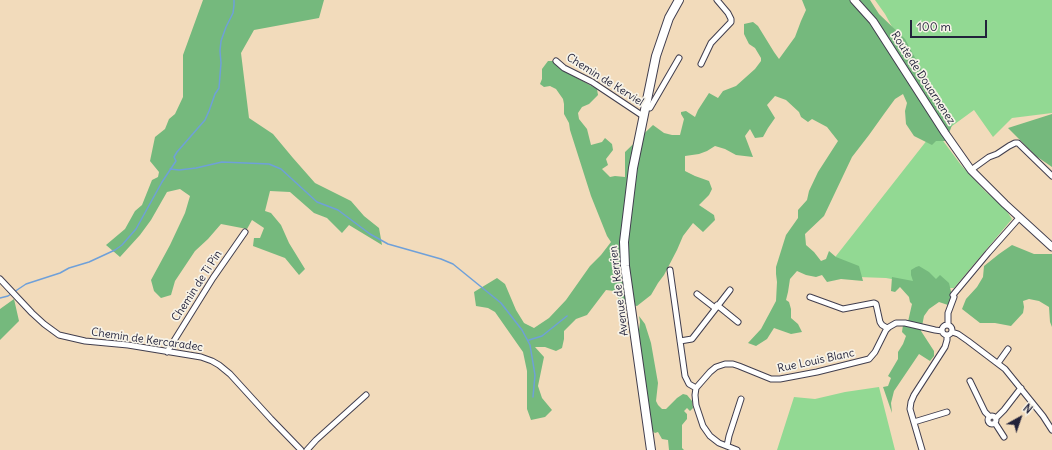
<!DOCTYPE html>
<html>
<head>
<meta charset="utf-8">
<style>
	body { margin:0 }
	#map { position:relative; width:1052px; height:450px; overflow:hidden; background:#f2dbbb; font-family:Delius,sans-serif }
	canvas { display:block }
	.north { position:absolute; left:1000px; top:398px; width:40px; height:40px; -webkit-text-stroke:3px #f7f3e8; paint-order:stroke; rotate:40deg; font-size:11px; font-weight:700; line-height:16px; text-align:center; color:#22223b }
	.north::after { content:''; display:block; margin:auto; width:14px; height:18px; background:#22223b; clip-path:polygon(50% 0,100% 100%,50% 72%,0 100%) }
	.scale { position:absolute; left:910px; top:20px; width:77px; height:18px; box-sizing:border-box; border:2px solid #22223b; border-top:0; padding-left:5px; font-size:12px; line-height:14px; white-space:nowrap; color:#22223b; -webkit-text-stroke:3px #f7f3e8; paint-order:stroke }
</style>
</head>
<body>
<div id="map">
<canvas width="1052" height="450"></canvas>
<div class="north">N</div>
<div class="scale">100 m</div>
</div>
<script>
const ctx = document.querySelector('canvas').getContext('2d');
ctx.lineJoin = 'round';
function paint(path, color) {
  ctx.fillStyle = color;
  ctx.fill(path, 'evenodd');
}
function poly(rows) {
  const path = new Path2D();
  for (const r of rows) {
    if (r.length === 3) {
      path.moveTo(r[0] + r[2], r[1]);
      path.arc(r[0], r[1], r[2], 0, 2 * Math.PI);
      continue;
    }
    path.moveTo(r[0], r[1]);
    for (let i = 2; i < r.length; i += 2) path.lineTo(r[i], r[i + 1]);
  }
  return path;
}
function trace(path, color, width, dash) {
  ctx.strokeStyle = color;
  ctx.lineWidth = width;
  ctx.lineCap = dash ? 'butt' : 'round';
  ctx.setLineDash(dash || []);
  ctx.stroke(path);
}
function drawText(font, color, halo, rows, align = 'center') {
  ctx.font = font + ' Delius,sans-serif';
  ctx.lineWidth = 3.5;
  ctx.setLineDash([]);
  ctx.textBaseline = 'middle';
  ctx.strokeStyle = halo;
  ctx.fillStyle = color;
  for (const [text, x, y, turn = 0] of rows) {
    ctx.save();
    ctx.translate(x, y);
    ctx.rotate((+turn || 0) * Math.PI / 180);
    ctx.textAlign = isNaN(turn) ? turn : align;
    if (halo) ctx.strokeText(text, 0, 0);
    ctx.fillText(text, 0, 0);
    ctx.restore();
  }
}
const green = poly([
	[875,0,1052,0,1052,113,1012,118,993,137,974,110,948,129,885,14],
	[935,130,961,165,986,192,1004,207,1012,219,954,288,924,288,908,282,886,278,858,277,825,270],
	[879,387,895,450,777,450,794,397,815,399,845,392]
]);
const forest = poly([
	[203,0,324,0,319,18,254,30,241,53,249,118,273,134,293,158,315,183,351,201,364,216,379,228,382,245,349,225,342,233,327,218,314,213,290,192,270,191,265,211,271,213,281,225,289,243,305,269,299,275,285,258,253,246,254,238,260,238,264,228,252,220,247,229,221,224,208,239,195,251,175,281,171,295,161,298,154,291,151,280,170,245,185,213,190,196,180,189,167,192,151,220,140,235,120,257,106,245,125,229,135,211,142,205,152,180,158,177,159,172,150,161,155,137,165,129,169,119,175,114,183,97,183,55],
	[802,0,870,0,879,14,905,39,921,69,954,120,946,141,936,141,932,145,914,136,906,124,905,111,907,103,903,94,895,99,884,114,869,135,852,157,824,216,805,234,806,245,814,252,821,261,826,259,829,251,836,257,859,266,863,281,841,279,827,282,822,275,816,277,806,275,797,271,790,279,788,292,786,300,789,302,791,309,791,318,798,324,802,332,791,334,774,328,767,339,756,346,748,343,761,329,776,301,777,282,776,274,776,267,786,235,798,218,798,210,807,200,809,191,818,172,838,141,827,127,812,119,808,122,801,117,799,112,786,100,775,96,767,105,775,118,768,128,763,137,755,138,750,129,745,136,753,157,736,155,725,149,715,146,707,151,699,154,685,156,685,171,695,176,709,181,712,189,709,195,699,205,714,215,715,220,703,232,693,223,683,236,677,250,664,275,658,283,651,295,637,306,621,303,614,291,606,290,587,315,576,319,564,331,564,339,562,348,556,351,545,347,535,347,544,357,538,386,542,398,552,410,545,417,531,420,527,409,527,371,523,352,495,312,488,308,476,306,474,292,497,278,505,284,516,310,524,323,534,328,549,318,566,300,590,266,601,255,611,242,607,236,591,196,570,130,569,123,564,114,564,104,563,99,556,89,550,86,544,87,540,84,542,79,542,69,548,61,553,61,559,68,597,89,598,95,589,104,582,107,578,113,579,119,587,129,591,145,602,142,605,138,612,144,613,150,606,159,608,165,602,169,610,177,615,176,625,177,625,152,653,125,664,133,672,135,680,135,684,119,681,114,681,112,686,111,695,117,698,110,709,93,718,98,723,91,736,86,755,69,761,61,761,58,755,48,749,44,744,34,744,24,753,22,758,26,774,52,779,59,795,37,801,21,806,10],
	[1052,114,1052,167,1036,156,1008,128],
	[1012,245,1034,254,1052,254,1052,327,1050,322,1049,307,1039,301,1029,299,1023,301,1024,307,1023,313,1011,326,995,323,980,323,962,309,966,299,977,287,983,277,984,266,999,254],
	[919,266,929,272,936,279,940,275,949,283,952,296,948,305,939,302,929,309,924,316,921,331,934,351,934,356,930,361,919,354,894,391,891,403,892,413,883,387,888,386,891,378,888,376,898,359,898,352,903,344,906,336,902,332,903,325,907,326,912,304,910,302,909,297,900,287,895,292,891,291,892,277,913,281,911,275,911,270,916,267],
	[14,299,19,321,0,340,0,309],
	[639,316,645,324,651,343,658,383,656,401,658,405,662,409,666,409,677,398,683,394,687,395,692,401,693,408,690,411,687,408,684,411,687,414,687,419,682,425,682,448,684,450,669,450,668,440,662,439,658,432,655,433,651,430,638,339,640,322]
]);
const stream = poly([
	[170,169,179,170,196,168,222,162,269,164,281,169,317,202,338,210,370,234,388,244,441,259,453,264,501,303,522,330,530,345,535,375,533,397],
	[0,298,8,296,26,284,60,273,69,268,89,262,115,250,122,245,136,229,162,182,176,161,174,157,177,152,205,120,209,111,215,94,219,88,221,63,220,51,221,41,226,27,233,13,234,5,234,0],
	[529,340,542,336,567,316]
]);
const minor = poly([
	[556,61,564,68,592,82,643,116],
	[701,64,711,43,731,22,731,19,728,13,717,0],
	[645,107,650,108,679,58],
	[971,170,989,157,997,154,1009,146,1015,143,1018,143,1052,176],
	[670,270,685,376,689,384,696,388],
	[0,279,32,313,44,324,59,335,85,341,128,345,189,355,201,357,212,361,219,365,230,374,271,419,301,450],
	[697,294,715,308],
	[953,295,988,253,1019,218],
	[810,297,843,309,874,303,876,304,880,322,882,325,887,328],
	[717,305,738,322],
	[948,325,948,313,954,297],
	[947,330,5],
	[952,332,958,334,968,341,1005,369,1043,416,1052,430],
	[680,341,692,339,730,290],
	[167,352,213,278,245,232],
	[998,363,1008,349],
	[970,381,985,412,990,417],
	[992,420,4],
	[996,418,1004,410,1021,388],
	[914,422,947,412],
	[995,423,1004,437],
	[727,446,729,436,741,399],
	[307,450,316,440,366,395],
	[737,450,719,443,710,436,703,426,696,405,695,395,696,388,710,372,716,367,725,364,733,364,739,366,771,379,780,379,817,372,869,359,875,352,886,330,889,327,896,323,905,323,935,330,942,331],
	[922,450,910,409,911,402,914,395,945,347,947,340,947,335]
]);
const secondary = poly([
	[854,0,873,21,945,133,971,170,1005,204,1052,247]
]);
const primary = poly([
	[651,450,625,266,624,242,633,168,656,56,669,18,679,0]
]);
const streetNames = [
	["Route de Douarnenez",923,78,57],
	["Chemin de Kerviel",605,80,32],
	["Chemin de Ti Pin",197,286,-57],
	["Avenue de Kerrien",619,291,-97],
	["Chemin de Kercaradec",147,340,8],
	["Rue Louis Blanc",816,361,-12]
];
paint(green, '#92d993');
paint(forest, '#75b97d');
trace(stream, '#6fa0d9', 1.5);
trace(minor, '#413e4e', 7);
trace(secondary, '#413e4e', 9);
trace(primary, '#413e4e', 10);
trace(minor, '#fff', 5);
trace(secondary, '#fff', 7);
trace(primary, '#fff', 8);
drawText('11px', '#22223b', '#f7f3e8', streetNames);
</script>
</body>
</html>
